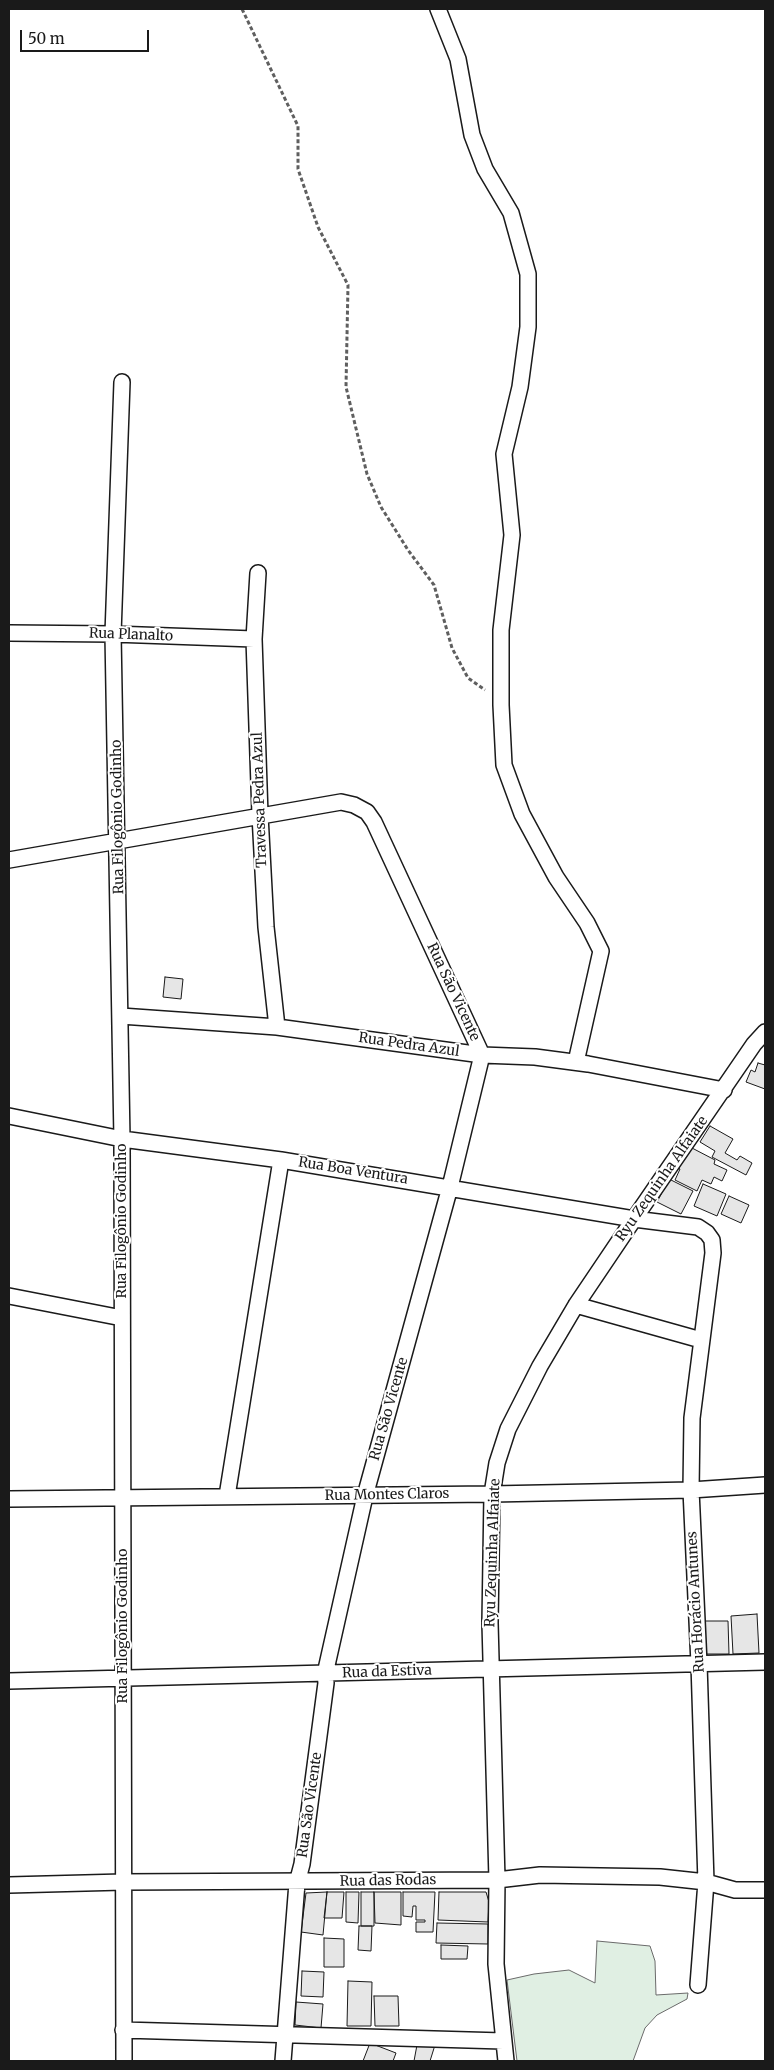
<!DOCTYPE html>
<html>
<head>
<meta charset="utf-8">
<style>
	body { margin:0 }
	#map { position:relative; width:774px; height:2070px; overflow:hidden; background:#fff; font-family:Merriweather,serif }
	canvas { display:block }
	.frame { position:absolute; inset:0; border:10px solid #1a1a1a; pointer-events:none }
	.scale { position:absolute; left:20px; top:30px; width:129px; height:22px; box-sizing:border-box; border:2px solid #1a1a1a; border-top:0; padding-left:6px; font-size:15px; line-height:18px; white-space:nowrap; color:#1a1a1a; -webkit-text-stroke:4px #fff; paint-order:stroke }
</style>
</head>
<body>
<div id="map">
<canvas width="774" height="2070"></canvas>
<div class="frame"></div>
<div class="scale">50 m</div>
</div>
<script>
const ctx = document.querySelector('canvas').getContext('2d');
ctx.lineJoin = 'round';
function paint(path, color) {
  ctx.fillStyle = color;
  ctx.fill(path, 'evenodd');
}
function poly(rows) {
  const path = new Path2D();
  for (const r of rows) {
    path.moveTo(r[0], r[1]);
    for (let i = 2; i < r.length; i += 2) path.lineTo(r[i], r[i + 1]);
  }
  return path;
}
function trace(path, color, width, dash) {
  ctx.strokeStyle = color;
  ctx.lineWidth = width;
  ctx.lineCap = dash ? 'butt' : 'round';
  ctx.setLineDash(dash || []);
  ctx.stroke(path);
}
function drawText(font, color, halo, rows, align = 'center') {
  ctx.font = font + ' Merriweather,serif';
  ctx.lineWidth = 4;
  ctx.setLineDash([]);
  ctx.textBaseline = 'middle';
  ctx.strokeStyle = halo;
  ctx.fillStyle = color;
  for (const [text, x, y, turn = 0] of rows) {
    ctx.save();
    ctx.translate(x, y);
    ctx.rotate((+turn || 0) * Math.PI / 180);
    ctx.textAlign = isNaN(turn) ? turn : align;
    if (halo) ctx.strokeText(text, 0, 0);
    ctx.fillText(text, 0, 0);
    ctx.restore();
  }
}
const green = poly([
	[597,1941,650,1946,655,1961,656,1995,688,1993,687,1999,657,2015,645,2028,633,2061,517,2061,507,1980,534,1974,569,1970,595,1983,597,1941]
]);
const building = poly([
	[165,977,183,979,181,999,163,997,165,977],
	[758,1063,765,1065,765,1089,746,1082,751,1070,755,1072,758,1063],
	[710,1126,733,1139,725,1153,737,1160,740,1156,752,1163,746,1175,712,1157,715,1151,700,1142,710,1126],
	[692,1148,715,1160,714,1164,727,1170,722,1181,714,1177,711,1184,702,1180,697,1191,675,1180,680,1169,677,1167,692,1148],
	[669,1179,693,1191,681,1214,657,1202,669,1179],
	[703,1184,726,1194,717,1216,694,1206,703,1184],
	[729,1196,749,1205,741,1223,721,1214,729,1196],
	[757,1614,759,1653,733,1654,731,1616,757,1614],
	[704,1621,728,1621,729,1654,705,1654,704,1621],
	[327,1892,344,1892,342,1918,324,1918,327,1892],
	[327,1892,323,1935,301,1932,306,1893,327,1892],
	[346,1892,359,1892,358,1923,346,1922,346,1892],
	[361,1892,374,1892,374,1926,361,1926,361,1892],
	[374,1892,401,1892,401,1925,375,1923,374,1892],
	[403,1892,435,1892,433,1932,416,1932,416,1922,425,1922,425,1920,416,1920,416,1906,413,1906,412,1917,403,1916,403,1892],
	[439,1892,486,1892,489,1902,488,1922,438,1920,439,1892],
	[437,1923,488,1924,488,1944,436,1943,437,1923],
	[359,1926,372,1926,371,1951,358,1950,359,1926],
	[324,1938,344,1939,344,1967,324,1967,324,1938],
	[441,1945,468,1946,467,1959,441,1959,441,1945],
	[302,1971,324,1972,323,1997,301,1996,302,1971],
	[348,1981,372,1982,371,2026,347,2026,348,1981],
	[374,1996,398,1996,399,2026,375,2026,374,1996],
	[296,2002,323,2004,321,2028,295,2025,296,2002],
	[370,2043,396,2053,393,2061,363,2061,370,2043],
	[417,2045,435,2045,430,2061,414,2061,417,2045]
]);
const path = poly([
	[242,9,298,126,298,169,318,227,348,285,346,387,367,474,381,507,408,550,434,585,452,648,468,678,485,690]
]);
const minor = poly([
	[438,9,458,59,472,135,485,169,511,213,528,274,528,327,520,387,504,454,512,535,501,630,501,705,504,765,522,814,556,877,587,923,601,951,576,1062],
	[122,382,113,634,122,1139,124,2061],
	[258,573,254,639,260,815,266,927,277,1027],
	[9,633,113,634,254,639],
	[9,860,341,802,354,805,367,812,374,822,482,1055,450,1187,365,1496,325,1674,326,1683,302,1864,297,1883,283,2061],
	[121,1016,277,1027,482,1055,535,1057,588,1064,724,1090],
	[9,1116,122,1139,281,1160,634,1219,698,1227,707,1233,712,1240,713,1253,692,1418,691,1490,699,1664,706,1882,698,1985],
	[9,1296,122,1318],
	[576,1305,701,1340],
	[227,1496,281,1160],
	[9,1499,492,1494,691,1490,765,1485],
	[9,1681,765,1662],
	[9,1885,123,1882,497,1880,540,1875,660,1877,706,1882,735,1890,765,1890],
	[123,2030,503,2041],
	[506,2061,496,1964,497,1880,490,1623,492,1494,497,1463,508,1429,540,1366,576,1305,634,1219,754,1044,765,1032]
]);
const streetNames = [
	["Rua Planalto",131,635,2],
	["Travessa Pedra Azul",260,800,-92],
	["Rua Filogônio Godinho",118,817,-91],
	["Rua São Vicente",453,992,65],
	["Rua Pedra Azul",409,1045,8],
	["Rua Boa Ventura",353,1171,9],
	["Ryu Zequinha Alfaiate",662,1179,-55],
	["Rua Filogônio Godinho",122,1221,-90],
	["Rua São Vicente",389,1409,-74],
	["Rua Montes Claros",387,1495,-1],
	["Ryu Zequinha Alfaiate",493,1553,-88],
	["Rua Horácio Antunes",696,1602,-93],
	["Rua Filogônio Godinho",123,1626,-90],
	["Rua da Estiva",387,1672,-2],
	["Rua São Vicente",310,1805,-82],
	["Rua das Rodas",388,1881,-1]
];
paint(green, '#e0efe3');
trace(green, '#6a6a6a', 1);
paint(building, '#e6e6e6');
trace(building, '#1a1a1a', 1);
trace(minor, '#1a1a1a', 18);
trace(path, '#5f5f5f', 3, [4, 2.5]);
trace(minor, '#fff', 15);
drawText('14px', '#1a1a1a', '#fff', streetNames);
</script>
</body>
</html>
